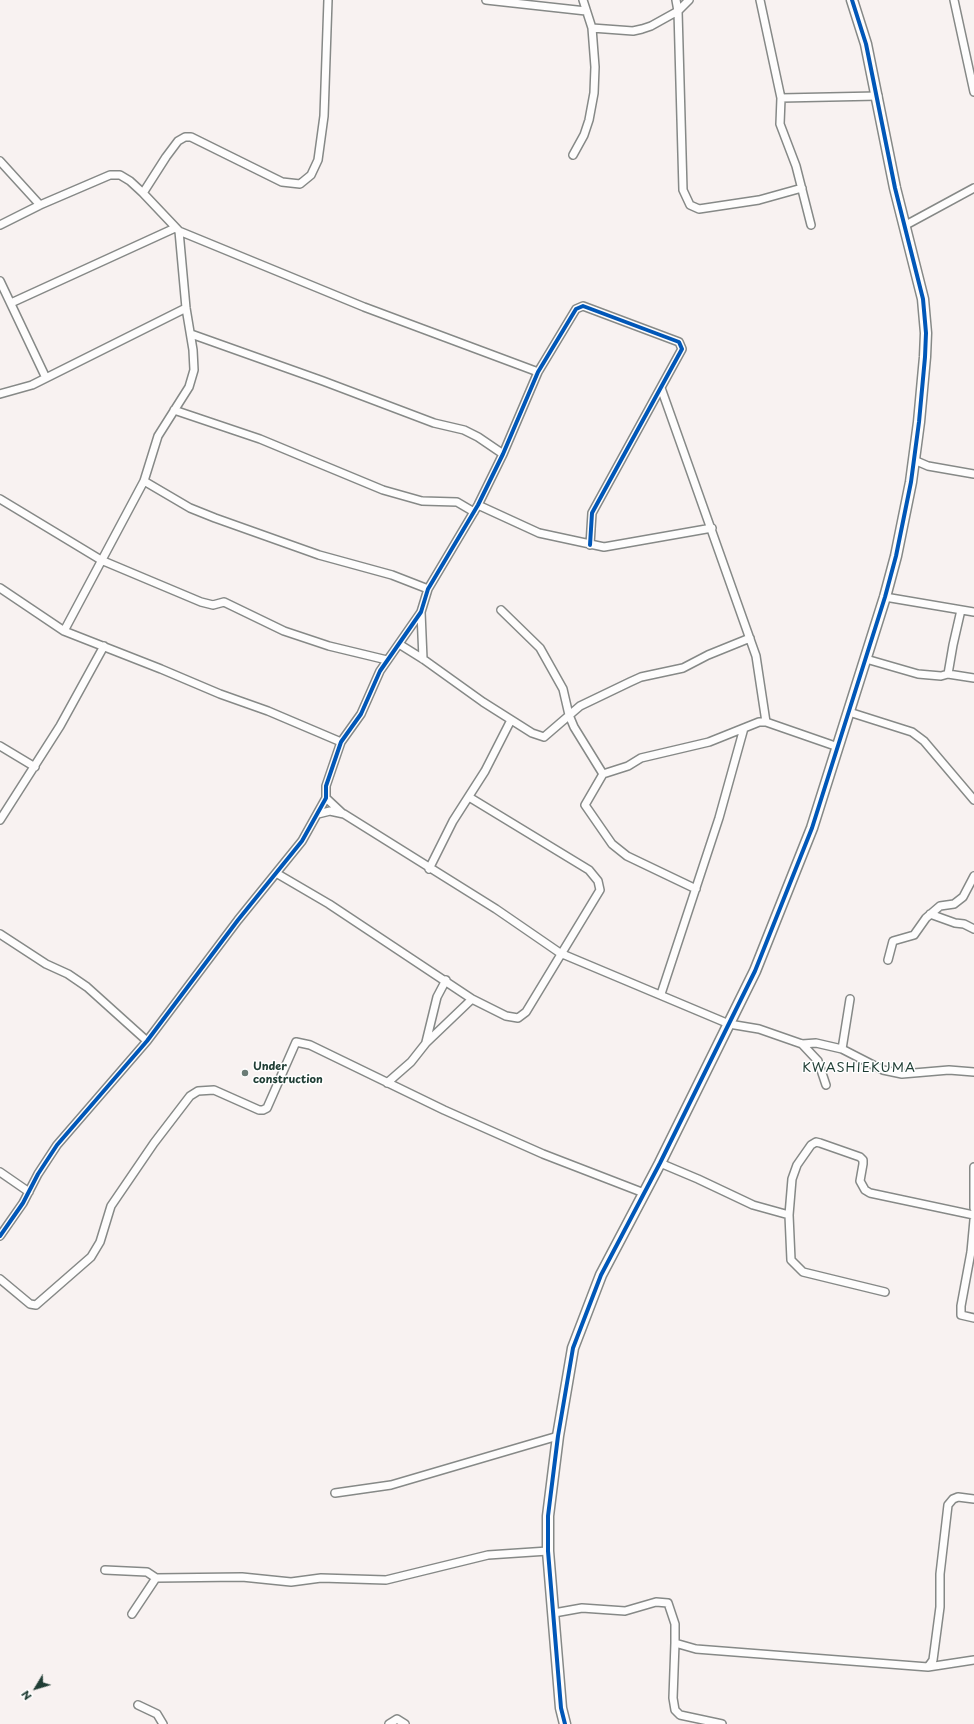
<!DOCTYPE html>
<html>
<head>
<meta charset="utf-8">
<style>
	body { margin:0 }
	#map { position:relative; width:974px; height:1724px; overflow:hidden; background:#f8f2f1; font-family:"Playpen Sans",sans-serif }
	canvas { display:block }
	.north { position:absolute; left:16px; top:1668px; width:40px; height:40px; -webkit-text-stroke:3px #fff; paint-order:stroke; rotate:232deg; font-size:11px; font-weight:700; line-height:16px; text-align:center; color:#1f3d34 }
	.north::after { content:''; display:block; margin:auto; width:14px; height:18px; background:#1f3d34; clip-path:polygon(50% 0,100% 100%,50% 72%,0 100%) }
</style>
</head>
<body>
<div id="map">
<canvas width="974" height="1724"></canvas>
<div class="north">N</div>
</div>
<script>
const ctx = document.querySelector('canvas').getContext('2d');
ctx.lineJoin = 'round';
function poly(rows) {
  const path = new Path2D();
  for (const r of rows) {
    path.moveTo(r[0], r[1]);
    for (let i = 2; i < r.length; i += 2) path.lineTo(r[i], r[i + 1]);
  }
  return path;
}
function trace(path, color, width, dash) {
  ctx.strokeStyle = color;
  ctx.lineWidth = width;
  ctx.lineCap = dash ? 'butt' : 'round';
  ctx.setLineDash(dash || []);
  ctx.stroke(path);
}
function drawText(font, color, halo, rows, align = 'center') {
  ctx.font = font + ' "Playpen Sans",sans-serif';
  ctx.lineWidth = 3;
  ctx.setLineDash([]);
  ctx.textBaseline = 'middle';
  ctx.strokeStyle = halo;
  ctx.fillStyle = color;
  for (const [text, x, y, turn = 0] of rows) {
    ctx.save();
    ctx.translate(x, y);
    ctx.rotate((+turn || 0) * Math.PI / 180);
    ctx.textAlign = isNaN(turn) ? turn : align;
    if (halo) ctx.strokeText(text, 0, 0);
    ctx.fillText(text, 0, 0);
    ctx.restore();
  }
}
const street = poly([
	[486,0,586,11],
	[676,0,678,11,683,190,690,205,699,209,759,200,802,188],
	[760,0,781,98,780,124,796,166,811,225],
	[954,0,974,92],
	[592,28,633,31,642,29,651,26,678,11,689,0],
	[781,98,878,96],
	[573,155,584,135,589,120,594,93,595,67,592,28,583,0],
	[0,161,40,205],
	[143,193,166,157,178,141,185,137,191,137,282,182,300,184,311,175,318,160,324,116,328,0],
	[0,225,40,205,110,175,120,175,130,181,143,193,179,231,364,307,538,372],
	[904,226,974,188],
	[0,281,46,378],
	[11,303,175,228],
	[191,334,323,381,434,423,464,430,478,437,503,454],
	[661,388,756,656,766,722],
	[0,394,32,385,186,308],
	[174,410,260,439,383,490,422,501,457,502,474,512],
	[914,460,928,466,974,474],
	[144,481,190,508,215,518,319,555,392,575,428,589],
	[0,499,101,560,201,602,213,605,224,602,284,631,329,646,387,660],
	[478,505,539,533,604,547,712,528],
	[0,588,64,631,161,669,220,694,268,711,341,742],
	[885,597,974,612],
	[501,610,540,648,563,689,569,715,574,727,603,774,628,766,641,758,709,742,759,722,766,722,838,747],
	[421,612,423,659],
	[64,631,144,481,158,436,189,387,194,370,193,350,186,308,179,231],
	[399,644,423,659,483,702,532,733,544,737,580,706,630,682,641,677,683,668,708,655,750,638],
	[866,659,918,674,941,676,948,674,974,678],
	[948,674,953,645,961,610],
	[849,712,912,732,924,741,974,800],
	[0,746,35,767],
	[603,774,585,805,612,844,627,856,696,889],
	[326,798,342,813],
	[318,814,330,811,344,814,496,909,560,953,729,1024,759,1029,802,1044,816,1043,842,1049,883,1070,902,1074,949,1070,974,1072],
	[0,820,60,726,104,646],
	[429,869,453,821,485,771,511,720],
	[276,873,329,904,472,999,506,1016,518,1018,526,1012,600,890,598,881,589,870,469,797],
	[930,914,955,923,964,924,974,929],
	[0,934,46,964,68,974,87,987,147,1041],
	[888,960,893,941,914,935,926,918,940,906,954,904,963,897,974,876],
	[661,994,719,818,744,728],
	[426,1042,437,997,446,980],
	[802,1044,818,1061,826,1085],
	[842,1049,850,999],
	[387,1083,411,1062,426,1043,472,999],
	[660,1163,698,1179,753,1205,789,1215],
	[974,1167,974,1208],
	[0,1172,29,1192],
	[974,1220,971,1252,961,1306,961,1315,974,1318],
	[0,1236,23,1203,38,1174,57,1145,147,1041,238,920,302,841,326,798,326,786,341,742,361,714,380,671,421,612,428,589,478,505,503,454,538,372,576,309,583,306,679,342,682,349,592,513,590,545],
	[0,1279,30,1304,36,1305,91,1257,100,1242,111,1206,154,1143,190,1096,198,1091,214,1090,259,1110,263,1110,267,1108,296,1042,310,1045,444,1110,543,1154,644,1193],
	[885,1292,803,1272,791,1260,789,1215,792,1179,797,1165,811,1145,816,1142,820,1143,860,1157,863,1160,863,1164,860,1181,865,1190,870,1193,974,1215],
	[335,1493,391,1485,558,1436],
	[105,1570,147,1572,156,1578,242,1577,291,1582,321,1578,386,1580,488,1555,548,1551],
	[554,1613,582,1608,625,1611,656,1602,668,1603,675,1624,675,1643,696,1649,928,1667,933,1660,940,1607,940,1574,948,1505,953,1499,958,1497,974,1499],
	[132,1614,156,1578],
	[675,1643,673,1698,675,1710,680,1715,722,1724],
	[928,1667,974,1660],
	[138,1705,157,1714,163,1724],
	[389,1724,397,1719,405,1724]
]);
const secondary = poly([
	[565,1724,561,1708,548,1551,548,1516,558,1436,573,1348,601,1275,660,1163,755,971,812,828,885,597,896,556,911,482,919,422,925,357,926,333,923,299,895,188,866,44,852,0]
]);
const cycleway = poly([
	[0,1236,23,1203,38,1174,57,1145,147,1041,238,920,302,841,326,798,326,786,341,742,361,714,380,671,421,612,428,589,478,505,503,454,538,372,576,309,583,306,679,342,682,349,592,513,590,545],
	[565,1724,561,1708,548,1551,548,1516,558,1436,573,1348,601,1275,660,1163,755,971,812,828,885,597,896,556,911,482,919,422,925,357,926,333,923,299,895,188,866,44,852,0]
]);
const markers = [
	[245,1073,4,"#6b7c76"]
];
const poiNames = [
	["Under",253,1067],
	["construction",253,1080]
];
const quarterNames = [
	["KWASHIEKUMA",859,1068]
];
trace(street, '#868987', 10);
trace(secondary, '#868987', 13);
trace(street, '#fefdfd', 7);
trace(secondary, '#fefdfd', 10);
trace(cycleway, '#0057b8', 4);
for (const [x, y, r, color] of markers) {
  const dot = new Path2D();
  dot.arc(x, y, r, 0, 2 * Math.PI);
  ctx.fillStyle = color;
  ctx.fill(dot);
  trace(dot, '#fff', 1.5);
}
drawText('bold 11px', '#1f3d34', '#fff', poiNames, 'left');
ctx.letterSpacing = '1px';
drawText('13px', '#1f3d34', '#fff', quarterNames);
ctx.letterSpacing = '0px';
</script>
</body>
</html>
